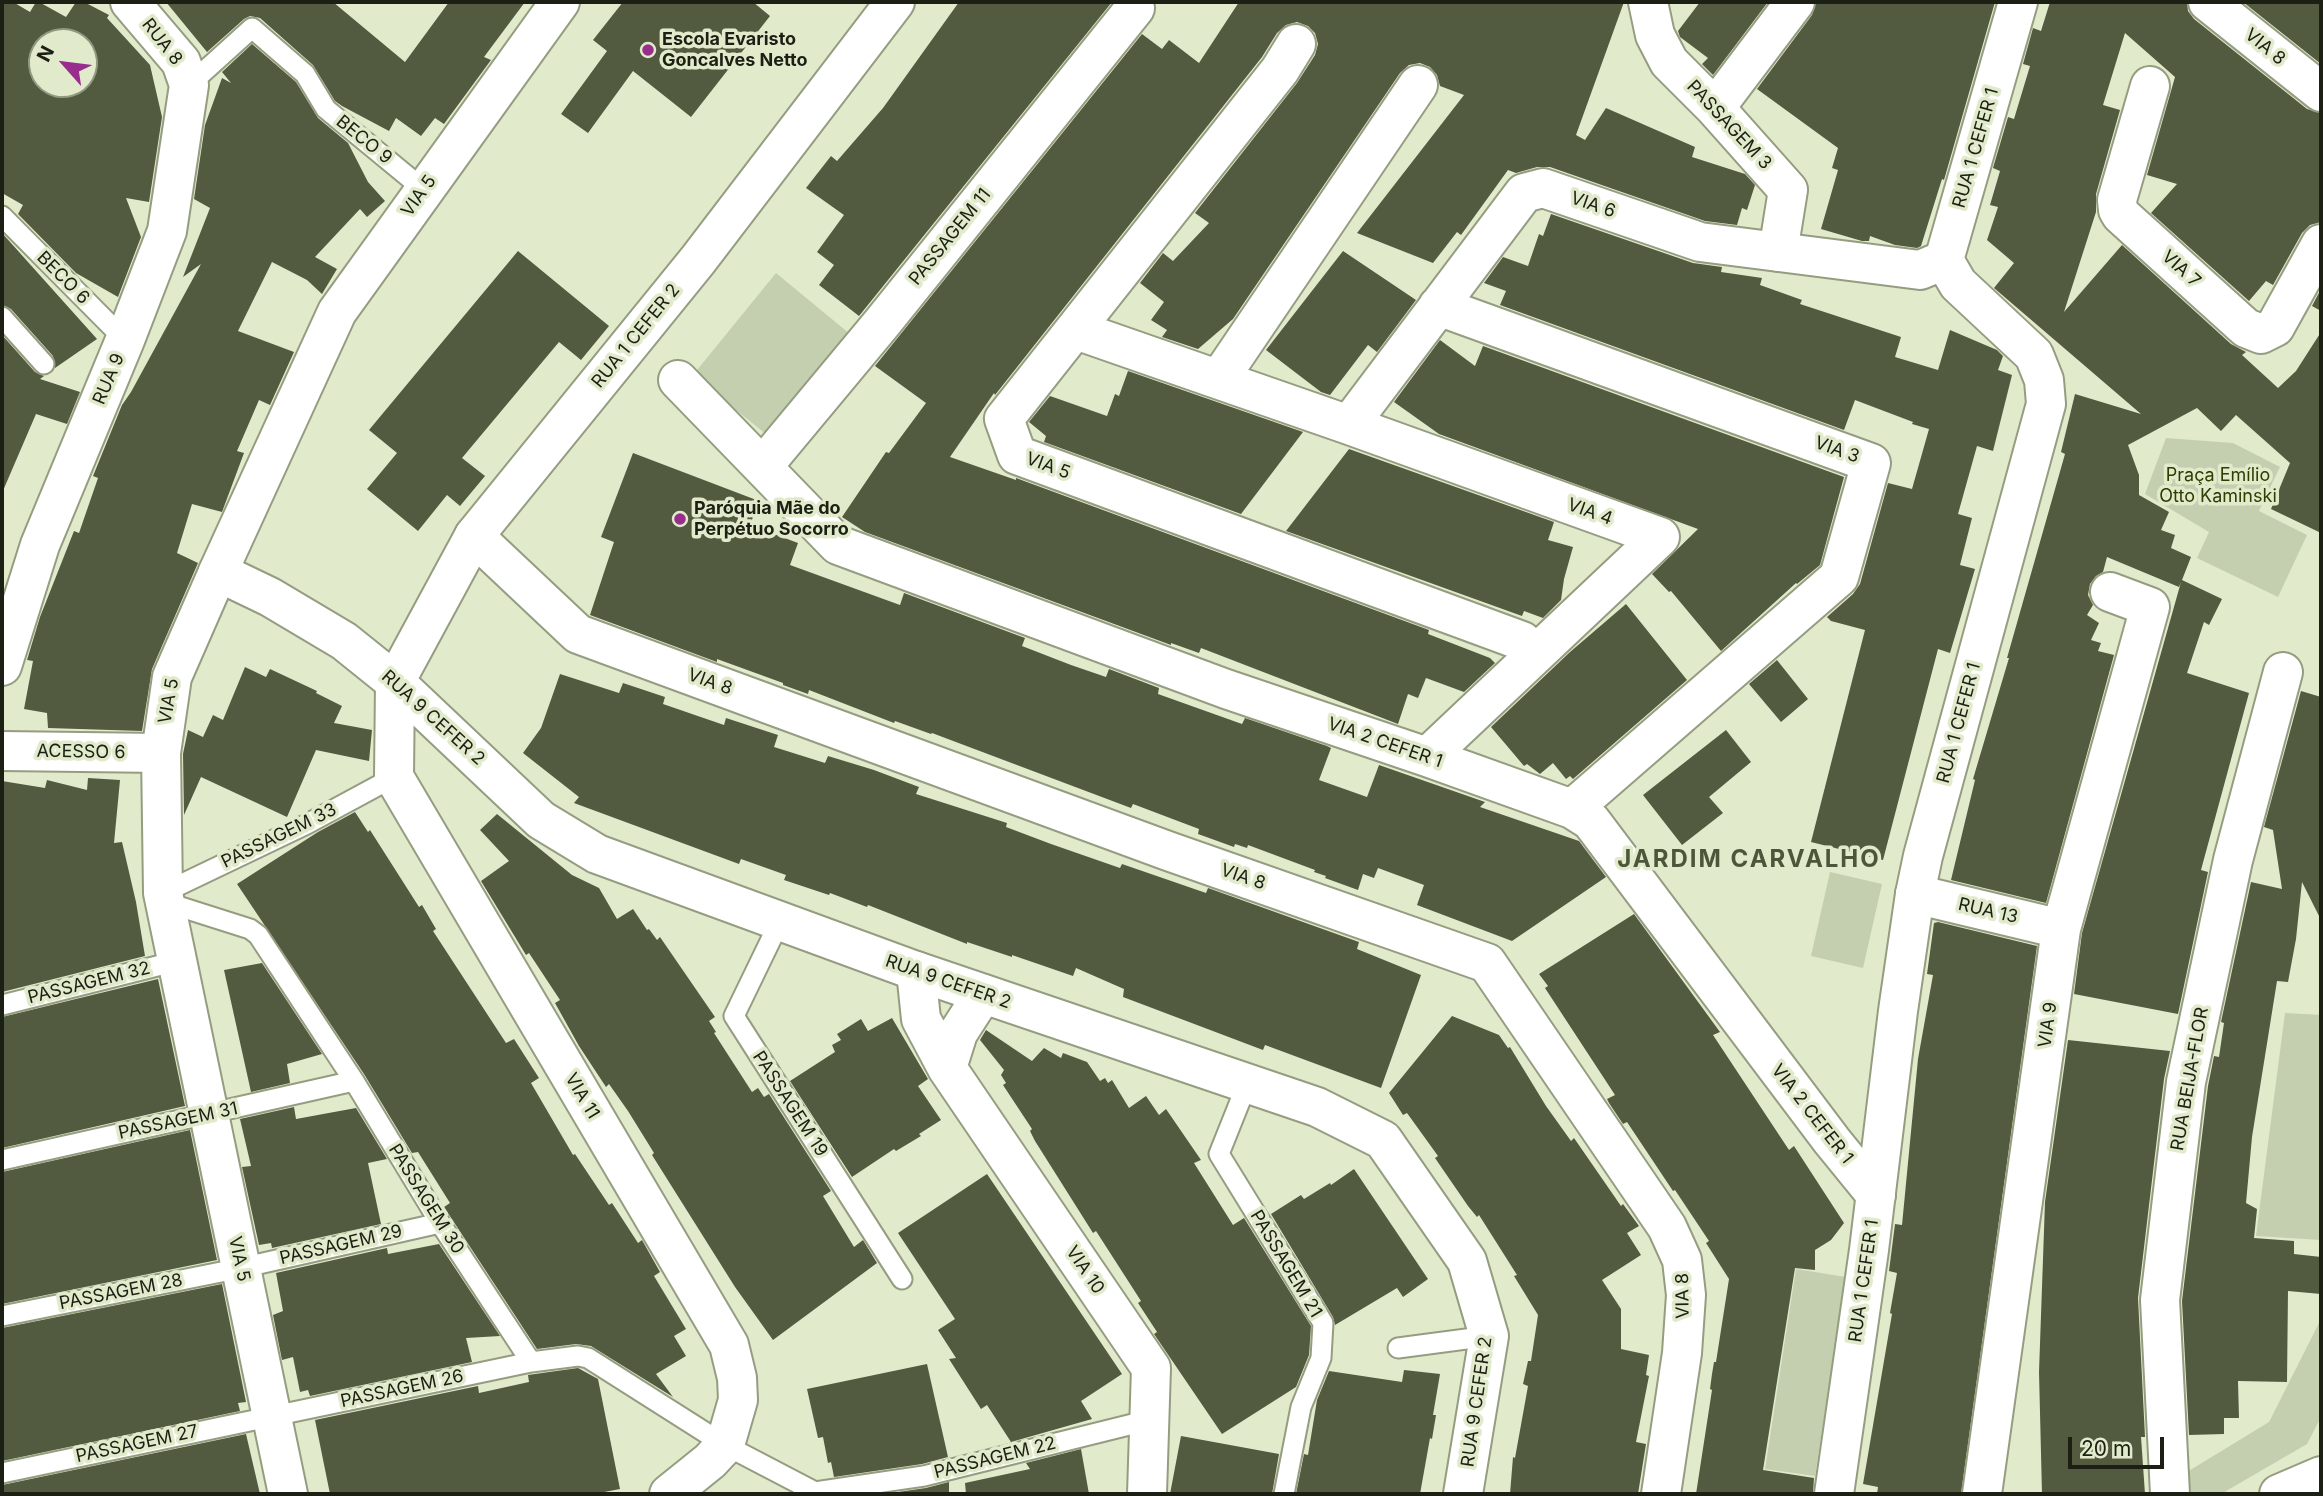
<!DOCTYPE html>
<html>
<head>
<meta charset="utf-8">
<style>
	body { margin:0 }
	#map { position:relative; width:2323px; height:1496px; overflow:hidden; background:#e1ebcc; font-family:Inter,sans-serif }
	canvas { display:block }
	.frame { position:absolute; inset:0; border:4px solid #1b1f14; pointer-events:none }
	.north { position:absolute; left:28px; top:28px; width:70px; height:70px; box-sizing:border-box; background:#e1ebcc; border:2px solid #929982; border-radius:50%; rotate:298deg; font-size:19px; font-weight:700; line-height:28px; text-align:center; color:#1b1f14 }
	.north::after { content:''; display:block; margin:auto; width:24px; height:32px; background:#992d8e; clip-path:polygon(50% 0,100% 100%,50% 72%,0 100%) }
	.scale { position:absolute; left:2068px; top:1437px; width:96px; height:32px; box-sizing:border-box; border:4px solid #1b1f14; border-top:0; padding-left:9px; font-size:21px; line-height:24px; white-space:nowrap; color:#1b1f14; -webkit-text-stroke:5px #e1ebcc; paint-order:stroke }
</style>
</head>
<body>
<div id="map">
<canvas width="2323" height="1496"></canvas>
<div class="frame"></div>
<div class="north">N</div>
<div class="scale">20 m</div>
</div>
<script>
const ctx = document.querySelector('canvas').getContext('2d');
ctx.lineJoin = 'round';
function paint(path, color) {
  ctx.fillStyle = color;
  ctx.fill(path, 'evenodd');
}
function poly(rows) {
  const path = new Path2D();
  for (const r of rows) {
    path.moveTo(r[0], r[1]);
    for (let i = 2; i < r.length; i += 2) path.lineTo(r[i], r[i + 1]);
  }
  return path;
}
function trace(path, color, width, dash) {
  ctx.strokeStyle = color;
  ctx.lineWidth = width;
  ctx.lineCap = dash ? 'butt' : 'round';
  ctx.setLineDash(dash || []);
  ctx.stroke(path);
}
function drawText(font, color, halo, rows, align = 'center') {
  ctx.font = font + ' Inter,sans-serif';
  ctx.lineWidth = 7;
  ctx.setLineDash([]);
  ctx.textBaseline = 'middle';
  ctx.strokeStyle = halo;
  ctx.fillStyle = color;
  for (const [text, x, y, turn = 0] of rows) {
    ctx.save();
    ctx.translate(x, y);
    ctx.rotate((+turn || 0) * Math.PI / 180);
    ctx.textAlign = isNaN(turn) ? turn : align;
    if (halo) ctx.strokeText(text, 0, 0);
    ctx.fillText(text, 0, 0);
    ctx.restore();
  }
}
const green = poly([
	[776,273,850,334,767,435,693,375],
	[2166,438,2233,443,2280,467,2259,511,2307,535,2278,597,2197,558,2209,532,2145,494],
	[1830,872,1882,884,1863,968,1811,956],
	[2285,1013,2321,1015,2321,1240,2256,1236],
	[1796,1269,1846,1277,1815,1476,1765,1469],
	[2321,1319,2321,1417,2307,1444,2221,1494,2188,1494,2187,1472,2269,1422]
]);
const building = poly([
	[2,2,13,2,30,12,36,2,39,2,66,17,76,2,84,2,109,15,107,18,150,65,162,117,149,202,126,198,141,237,118,297,76,273,18,214,23,205,2,193],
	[42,42,84,42,84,84,42,84],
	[166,2,333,2,405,62,449,2,525,2,484,57,491,60,444,124,435,118,421,136,396,118,389,131,342,106,335,101,313,65,260,18,250,16,244,19,207,52],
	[623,2,753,2,770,16,691,117,633,71,588,133,561,114,607,51,593,40],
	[959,2,1112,2,859,316,819,285,834,265,817,252,844,215,806,188,831,156,837,161,883,108],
	[1239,2,1624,2,1576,135,1585,140,1606,108,1695,147,1692,157,1745,174,1755,185,1747,210,1742,208,1737,225,1705,221,1550,167,1537,167,1516,173,1508,170,1461,235,1457,232,1433,263,1357,233,1464,95,1440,86,1437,75,1430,67,1420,63,1409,65,1400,73,1233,319,1198,349,1162,337,1167,330,1151,320,1164,302,1140,283,1163,253,1173,261,1209,223,1195,213,1297,83,1315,55,1318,44,1315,33,1308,26,1297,22,1286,25,1277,33,1262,57,995,395,994,393,950,457,1016,480,1016,478,1429,630,1428,634,1490,658,1495,663,1464,692,1426,678,1418,698,1408,694,1398,724,1201,648,1199,653,1171,643,1171,645,865,532,842,517,886,452,889,453,926,403,875,366,1142,34,1162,49,1169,40,1199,63],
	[1700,2,1768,2,1713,75,1702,64,1708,58,1680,37,1678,31],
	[1816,2,1995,2,1944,180,1942,179,1921,246,1917,248,1895,245,1870,236,1869,241,1862,241,1821,229,1838,170,1832,168,1838,148,1757,89,1812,15],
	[2050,2,2187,2,2188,11,2194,19,2307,109,2321,113,2321,222,2310,225,2302,233,2273,285,2266,281,2249,301,2151,213,2177,184,2147,175,2175,77,2125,33,2103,105,2120,110,2096,194,2096,212,2064,312,2122,245,2231,344,2246,352,2242,355,2278,388,2296,371,2321,332,2321,533,2271,509,2290,463,2236,415,2221,431,2197,408,2128,445,2139,475,2139,495,2169,512,2161,530,2175,535,2171,548,2191,557,2182,580,2222,599,2209,625,2204,622,2187,673,2249,693,2201,870,2208,872,2178,1014,2074,994,2082,933,2181,582,2179,587,2107,557,2103,572,2096,576,2090,584,2088,595,2093,605,2087,615,2099,623,2091,640,2101,643,2098,651,2114,655,2046,903,1951,880,1975,780,1973,779,2009,658,2007,658,2065,454,2061,452,2075,394,2141,414,1994,288,2014,263,1987,240,1998,207,1990,205,2000,171,1993,168,2008,117,2014,119,2030,66,2023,64,2033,28,2041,31],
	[2243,2,2321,2,2321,64],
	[252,44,296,82,318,118,348,143,368,182,385,201,367,217,360,209,315,257,337,269,322,294,307,280,272,262,238,331,294,352,270,405,259,400,237,451,244,453,222,512,192,504,177,553,198,563,152,669,142,731,48,728,47,713,24,709,33,661,27,660,40,617,74,531,79,533,98,478,93,476,122,405,131,392,201,264,183,277,210,208,194,199,205,125,222,78,231,83,222,72],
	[1551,214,1693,263,1722,267,1721,272,1762,278,1760,285,1802,300,1800,304,1901,337,1895,357,1938,370,1950,330,1997,350,2003,356,1998,370,2012,375,1993,451,1977,446,1958,514,1972,518,1960,565,1975,569,1950,653,1938,649,1883,860,1811,842,1865,630,1831,621,1827,617,1853,594,1860,584,1888,483,1912,489,1929,429,1912,424,1913,422,1855,400,1844,430,1500,305,1506,291,1484,283,1503,257,1528,266,1539,234,1543,236],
	[2,233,97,339,55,368,53,356,11,309,2,305],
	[518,251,609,326,581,360,559,342,462,458,485,476,460,506,447,495,418,531,367,489,397,453,369,430],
	[1343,251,1416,300,1377,352,1368,345,1330,395,1321,392,1266,350],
	[2321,289,2321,311,2312,306],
	[2,335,35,372,44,376,40,379,80,392,67,424,36,414,2,493],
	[1440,340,1475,366,1483,346,1844,477,1820,565,1797,584,1796,583,1721,651,1671,591,1669,592,1652,574,1698,529,1439,434,1394,402],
	[1128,371,1303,432,1241,514,1044,442,1046,436,1029,422,1050,396,1107,416,1115,394,1119,396],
	[1349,449,1554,522,1548,540,1573,547,1564,579,1561,600,1543,618,1524,611,1522,616,1286,531],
	[633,453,759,501,750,525,798,543,790,565,900,605,904,593,1025,638,1022,646,1071,665,1106,677,1109,669,1159,688,1158,694,1242,724,1245,718,1327,746,1331,748,1319,780,1367,797,1379,765,1485,802,1480,807,1579,841,1606,877,1512,941,1417,905,1424,885,1378,868,1374,878,1363,874,1358,890,1325,878,1326,876,1314,872,1315,870,1248,845,1247,848,1235,844,1234,847,1198,834,1199,829,1133,804,1131,808,932,733,931,734,895,721,894,723,809,690,808,694,783,685,783,683,717,659,717,662,590,615,614,542,601,537],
	[1626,604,1687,680,1573,779,1570,776,1566,779,1553,763,1540,774,1527,764,1524,766,1491,727,1570,652],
	[1777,660,1808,699,1781,722,1749,684],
	[245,667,266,677,270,669,317,691,316,693,342,706,334,723,372,730,369,761,316,750,287,817,201,777,184,815,183,754,188,730,203,737,213,715,223,720],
	[560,674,619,693,623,683,665,697,663,704,724,725,726,718,778,735,774,747,825,763,828,756,874,770,919,787,916,794,1007,823,1006,827,1051,844,1120,868,1122,864,1206,893,1208,888,1359,942,1357,949,1421,975,1381,1088,1265,1045,1263,1050,1123,997,1124,989,1076,968,1073,976,1012,955,1012,957,967,942,967,944,868,905,867,907,830,893,829,895,784,880,786,875,741,859,739,864,574,803,579,797,523,753,541,728],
	[2301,691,2321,697,2321,920,2302,882,2296,939,2288,982,2277,981,2252,1137,2246,1203,2257,1209,2254,1238,2294,1241,2294,1254,2321,1257,2321,1294,2288,1291,2287,1382,2238,1381,2239,1418,2224,1418,2224,1434,2189,1435,2182,1301,2208,1086,2214,1056,2219,1057,2224,1023,2221,1022,2251,882,2282,889,2273,830,2264,827],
	[1726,730,1751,762,1709,797,1723,813,1682,845,1643,795],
	[88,778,120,780,114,843,122,842,136,902,145,956,2,992,2,781,45,788,47,780,87,790],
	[355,812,368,832,370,830,419,907,422,905,436,929,433,931,506,1043,514,1039,539,1078,531,1083,573,1155,575,1154,609,1205,612,1203,638,1243,642,1240,660,1272,654,1276,686,1329,674,1336,686,1356,656,1374,673,1397,591,1346,576,1344,537,1349,444,1207,450,1203,418,1152,412,1153,364,1074,237,884,318,832],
	[497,814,572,875,599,888,617,919,633,909,647,930,649,929,657,940,660,937,715,1017,709,1021,716,1032,714,1033,752,1092,758,1088,764,1097,769,1094,831,1191,823,1196,854,1247,863,1240,877,1263,773,1340,735,1287,652,1155,654,1153,628,1111,609,1084,606,1087,579,1046,555,1003,560,1000,529,953,526,955,481,881,509,861,480,830],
	[1634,914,1720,1032,1713,1035,1789,1150,1794,1146,1844,1223,1831,1240,1815,1250,1815,1270,1795,1268,1763,1470,1814,1478,1813,1494,1696,1494,1712,1390,1710,1389,1712,1374,1714,1362,1716,1362,1729,1279,1706,1243,1709,1241,1675,1190,1673,1191,1627,1122,1623,1124,1609,1103,1607,1099,1615,1095,1545,988,1548,986,1539,974],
	[1938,922,2037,946,1961,1494,1877,1494,1878,1487,1863,1484,1892,1314,1890,1313,1897,1273,1889,1271,1895,1224,1902,1225,1918,1059,1933,975,1927,974,1934,923],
	[262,963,322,1054,287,1064,290,1083,251,1092,224,970],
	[158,979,185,1106,2,1148,2,1017],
	[1452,1016,1499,1035,1508,1048,1510,1047,1546,1106,1571,1141,1574,1138,1621,1206,1623,1204,1639,1226,1627,1233,1641,1255,1602,1280,1621,1309,1621,1349,1649,1355,1646,1375,1649,1376,1636,1442,1646,1444,1638,1494,1510,1494,1513,1457,1515,1458,1528,1386,1523,1384,1528,1361,1531,1361,1538,1315,1514,1276,1517,1275,1479,1215,1477,1217,1468,1206,1435,1158,1438,1156,1407,1113,1403,1115,1389,1093],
	[892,1018,928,1079,918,1086,941,1120,919,1134,921,1136,896,1151,894,1149,852,1177,790,1081,835,1052,832,1045,841,1040,837,1034,861,1019,868,1031],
	[986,1030,1032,1061,1044,1048,1061,1058,1063,1053,1087,1062,1100,1081,1105,1078,1108,1083,1112,1080,1129,1108,1146,1096,1159,1115,1166,1109,1201,1160,1194,1163,1233,1225,1244,1218,1311,1326,1309,1355,1296,1387,1222,1434,1154,1334,1157,1332,1138,1303,1141,1301,1096,1231,1093,1233,1035,1141,1030,1131,1032,1129,1003,1085,1006,1083,1001,1075,1004,1070,980,1040],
	[2068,1040,2170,1051,2164,1079,2138,1298,2145,1437,2141,1437,2145,1494,2042,1494,2039,1372,2045,1202],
	[294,1107,296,1119,356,1108,387,1159,368,1163,381,1224,272,1248,271,1243,259,1245,242,1167,251,1166,240,1119],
	[190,1130,217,1260,2,1304,2,1172],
	[1354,1169,1428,1279,1403,1297,1397,1288,1335,1325,1333,1317,1271,1214,1301,1195,1304,1199,1330,1183,1331,1185],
	[987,1174,1122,1374,1081,1401,1092,1419,1011,1442,987,1405,981,1409,949,1359,956,1358,938,1330,955,1319,898,1233],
	[439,1244,500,1336,466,1338,472,1362,310,1396,308,1390,300,1392,293,1357,282,1360,273,1315,283,1311,276,1273,387,1248,388,1254],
	[222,1284,246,1402,238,1403,240,1411,2,1461,2,1328],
	[927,1364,948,1457,922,1464,834,1477,831,1462,828,1463,823,1437,818,1438,807,1389],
	[578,1368,598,1379,620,1489,594,1494,330,1494,315,1420,478,1386,479,1393,529,1382,528,1375],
	[1404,1370,1440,1374,1433,1415,1436,1415,1432,1439,1430,1438,1420,1494,1296,1494,1304,1454,1308,1455,1317,1400,1329,1371,1402,1382],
	[246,1434,260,1494,2,1494,2,1485],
	[1181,1436,1279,1454,1272,1494,1170,1494],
	[1081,1449,1089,1494,966,1494,965,1483,1030,1469,1026,1463],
	[949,1482,949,1494,884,1494,926,1488]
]);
const service = poly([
	[189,85,252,28,305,74,326,109,423,189],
	[2,216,125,340],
	[2,317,44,364],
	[163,893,307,824,394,777],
	[165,902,250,929,258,935,354,1081,440,1223,531,1362],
	[779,923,734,1016,902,1279],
	[2,1005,177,961],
	[1247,1084,1219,1154,1323,1323,1321,1358,1301,1407,1284,1494],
	[2,1160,354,1081],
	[2,1316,241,1268,440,1223],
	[1398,1348,1489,1336],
	[2,1473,531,1362,578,1356,588,1358,725,1445,815,1492,924,1476,1149,1420]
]);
const minor = poly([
	[1648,2,1655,35,1669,62,1715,108,1788,190,1778,252],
	[2208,2,2321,92],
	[1296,44,1280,70,1004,419,1017,455,1522,641],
	[2150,86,2117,200,2118,210,2121,215,2246,328,2261,334,2275,327,2321,244],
	[1715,108,1795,2],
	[1438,306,1871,463,1839,577,1572,809],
	[1076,330,1349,425,1660,537,1427,757],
	[1219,379,1418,85],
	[678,380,838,545,1226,689,1427,757,1572,809,1591,821,1832,1141,1876,1195],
	[1349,425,1524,193,1543,188,1700,242,1920,270,1944,260],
	[763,466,882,323,1135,8],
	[474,536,578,634,1168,851,1487,963,1667,1227,1682,1260,1686,1295,1682,1353,1661,1494],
	[218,572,337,312,560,2],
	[2,666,40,545,125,340,167,231,189,85,181,62,130,2],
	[395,682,394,777,729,1345,737,1378,738,1400,725,1445,710,1461,669,1494],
	[161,753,163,893,288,1494],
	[1915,894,2061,929],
	[916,971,921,1019,947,1068,1151,1368,1147,1494],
	[947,1068,958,1033,983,994],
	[1982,1494,2061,929,2150,607,2110,592],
	[2170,1494,2160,1300,2186,1082,2233,860,2283,672],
	[2279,1494,2321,1476]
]);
const tertiary = poly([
	[395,682,474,536,698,260,895,2],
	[2,751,161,753,172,677,218,572,270,597,344,641,395,682,541,820,597,854,916,971,1317,1107,1383,1140,1467,1261,1489,1336,1463,1494],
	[1834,1494,1869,1250,1898,1011,1915,894,1923,856,2046,404,2044,380,2034,355,1958,284,1944,260,2018,2]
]);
const markers = [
	[648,50,7,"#992d8e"],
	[680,519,7,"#992d8e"]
];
const poiNames = [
	["Escola Evaristo",662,40],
	["Goncalves Netto",662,61],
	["Paróquia Mãe do",694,509],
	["Perpétuo Socorro",694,530]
];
const streetNames = [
	["RUA 8",162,42,52],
	["VIA 8",2265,47,39],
	["PASSAGEM 3",1729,125,47],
	["BECO 9",364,140,39],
	["RUA 1 CEFER 1",1976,148,-74],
	["VIA 5",419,196,-54],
	["VIA 6",1593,205,19],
	["PASSAGEM 11",950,237,-51],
	["VIA 7",2181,269,42],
	["BECO 6",63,278,45],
	["RUA 1 CEFER 2",636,336,-51],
	["RUA 9",109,379,-67],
	["VIA 3",1837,450,20],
	["VIA 5",1048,466,20],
	["VIA 4",1590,512,20],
	["VIA 8",710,682,20],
	["VIA 5",169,701,-80],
	["RUA 9 CEFER 2",433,718,42],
	["RUA 1 CEFER 1",1959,723,-75],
	["VIA 2 CEFER 1",1385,743,19],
	["ACESSO 6",81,752,1],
	["PASSAGEM 33",279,836,-26],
	["VIA 8",1243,877,19],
	["RUA 13",1988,911,13],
	["RUA 9 CEFER 2",948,982,19],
	["PASSAGEM 32",89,983,-14],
	["VIA 9",2048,1025,-82],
	["RUA BEIJA-FLOR",2190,1079,-80],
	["VIA 11",582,1096,59],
	["PASSAGEM 19",790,1104,57],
	["VIA 2 CEFER 1",1812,1114,52],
	["PASSAGEM 31",178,1121,-12],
	["PASSAGEM 30",426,1199,58],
	["PASSAGEM 29",341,1245,-13],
	["VIA 5",239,1259,78],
	["PASSAGEM 21",1286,1264,59],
	["VIA 10",1085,1270,56],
	["RUA 1 CEFER 1",1864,1281,-82],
	["PASSAGEM 28",121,1292,-11],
	["VIA 8",1683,1296,-91],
	["PASSAGEM 26",402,1389,-12],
	["RUA 9 CEFER 2",1477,1402,-82],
	["PASSAGEM 27",137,1444,-12],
	["PASSAGEM 22",995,1458,-14]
];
const parkNames = [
	["Praça Emílio",2218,476],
	["Otto Kaminski",2218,497]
];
const districtNames = [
	["JARDIM CARVALHO",1749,860]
];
paint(green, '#c4cfaf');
paint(building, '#525a40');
trace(service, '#949d80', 23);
trace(minor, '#949d80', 42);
trace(tertiary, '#949d80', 42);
trace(service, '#fff', 19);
trace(minor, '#fff', 38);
trace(tertiary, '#fff', 38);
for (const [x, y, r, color] of markers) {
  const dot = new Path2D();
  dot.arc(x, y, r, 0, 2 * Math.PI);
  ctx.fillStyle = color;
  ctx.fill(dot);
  trace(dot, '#e1ebcc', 2.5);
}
drawText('bold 18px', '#1b1f14', '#e1ebcc', poiNames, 'left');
drawText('18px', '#1b1f14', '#e1ebcc', streetNames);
drawText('18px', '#303d00', '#e1ebcc', parkNames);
ctx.letterSpacing = '2px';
drawText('bold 24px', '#4d563b', '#e1ebcc', districtNames);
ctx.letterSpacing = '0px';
</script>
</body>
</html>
